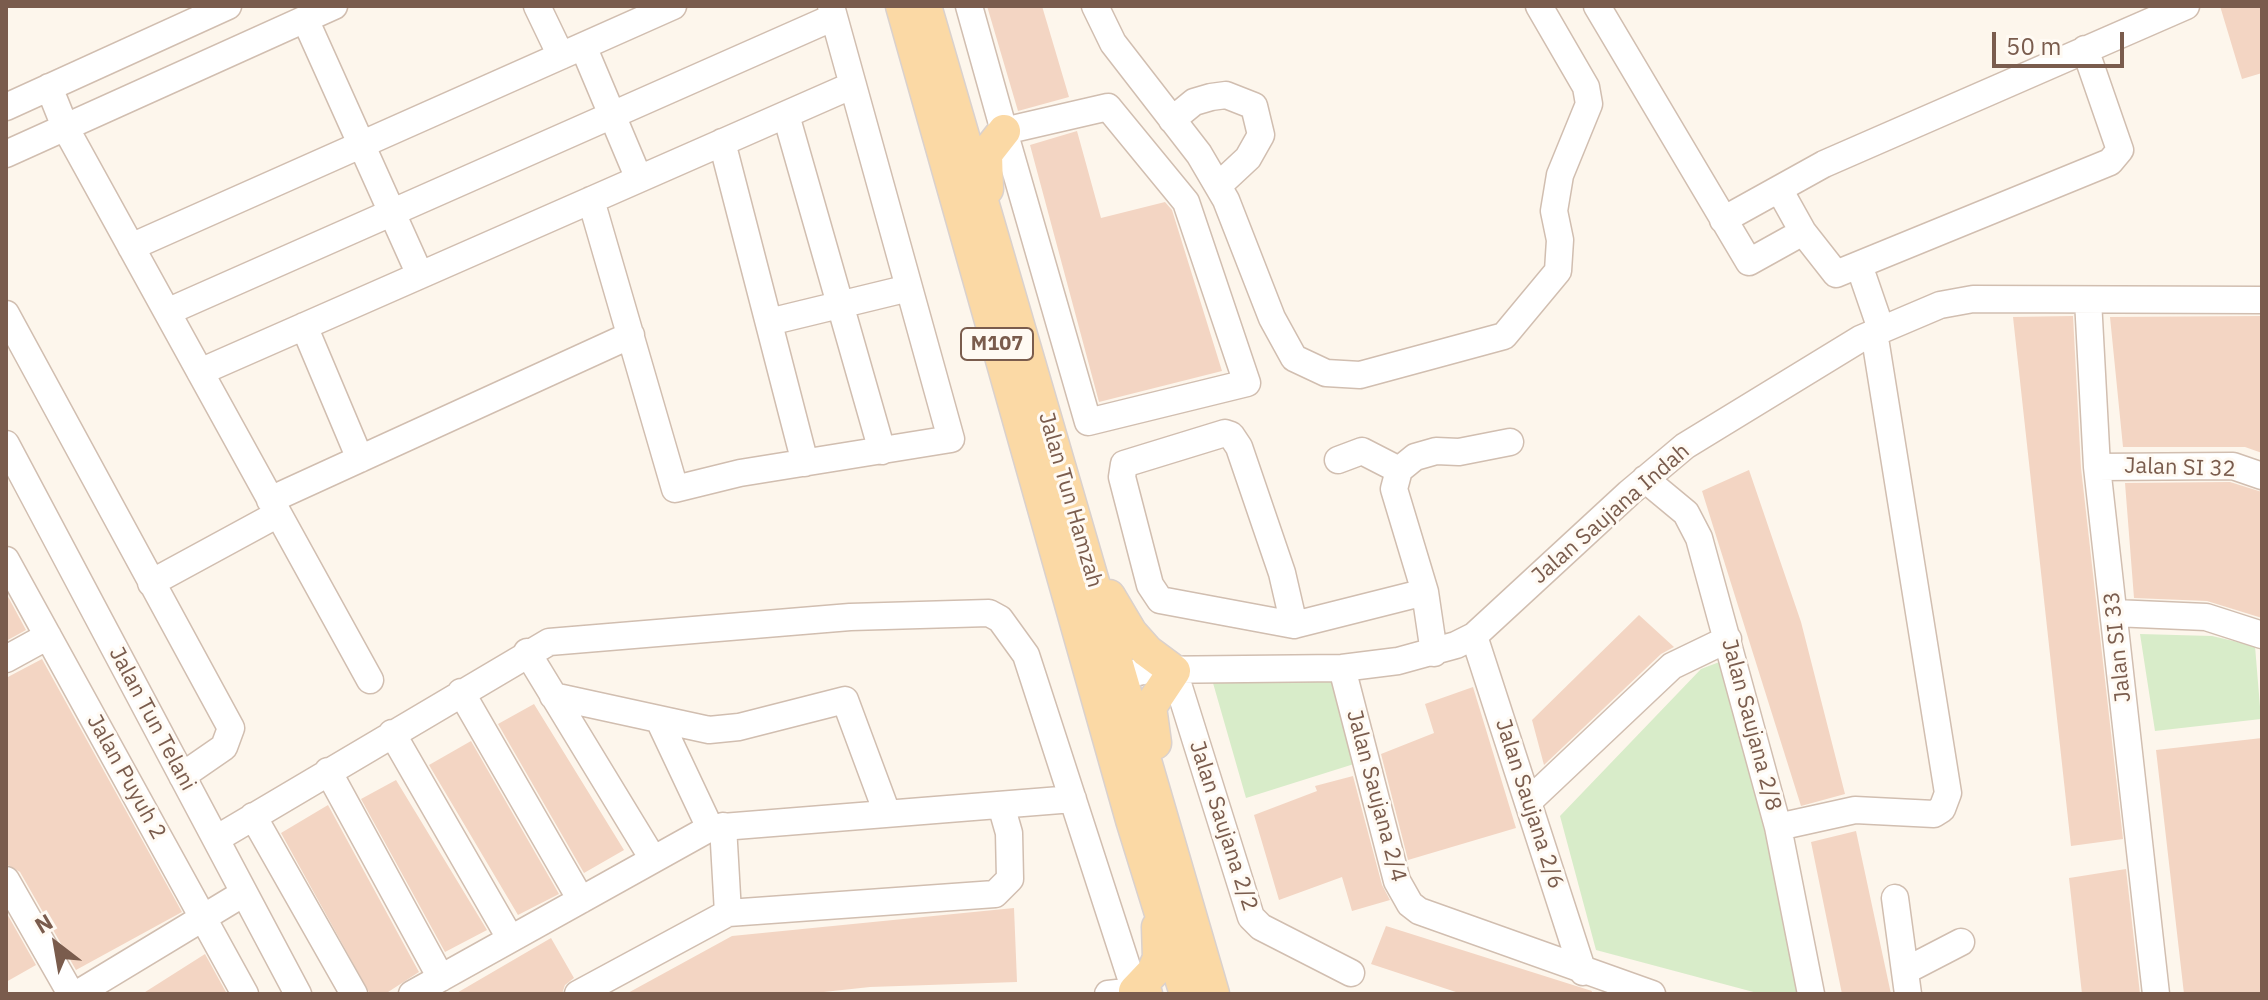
<!DOCTYPE html>
<html>
<head>
<meta charset="utf-8">
<style>
	body { margin:0 }
	#map { position:relative; width:2268px; height:1000px; overflow:hidden; background:#fdf6ec; font-family:"IBM Plex Sans",sans-serif }
	canvas { display:block }
	.frame { position:absolute; inset:0; border:8px solid #7a5c4d; pointer-events:none }
	.north { position:absolute; left:16px; top:904px; width:80px; height:80px; -webkit-text-stroke:6px #fffaf3; paint-order:stroke; rotate:329deg; font-size:22px; font-weight:700; line-height:32px; text-align:center; color:#7a5c4d }
	.north::after { content:''; display:block; margin:auto; width:28px; height:36px; background:#7a5c4d; clip-path:polygon(50% 0,100% 100%,50% 72%,0 100%) }
	.scale { position:absolute; left:1992px; top:32px; width:132px; height:36px; box-sizing:border-box; border:4px solid #7a5c4d; border-top:0; padding-left:10px; font-size:24px; line-height:28px; white-space:nowrap; color:#7a5c4d; -webkit-text-stroke:6px #fffaf3; paint-order:stroke }
</style>
</head>
<body>
<div id="map">
<canvas width="2268" height="1000"></canvas>
<div class="frame"></div>
<div class="north">N</div>
<div class="scale">50 m</div>
</div>
<script>
const ctx = document.querySelector('canvas').getContext('2d');
ctx.lineJoin = 'round';
function paint(path, color) {
  ctx.fillStyle = color;
  ctx.fill(path, 'evenodd');
}
function poly(rows) {
  const path = new Path2D();
  for (const r of rows) {
    path.moveTo(r[0], r[1]);
    for (let i = 2; i < r.length; i += 2) path.lineTo(r[i], r[i + 1]);
  }
  return path;
}
function trace(path, color, width, dash) {
  ctx.strokeStyle = color;
  ctx.lineWidth = width;
  ctx.lineCap = dash ? 'butt' : 'round';
  ctx.setLineDash(dash || []);
  ctx.stroke(path);
}
function drawText(font, color, halo, rows, align = 'center') {
  ctx.font = font + ' "IBM Plex Sans",sans-serif';
  ctx.lineWidth = 6;
  ctx.setLineDash([]);
  ctx.textBaseline = 'middle';
  ctx.strokeStyle = halo;
  ctx.fillStyle = color;
  for (const [text, x, y, turn = 0] of rows) {
    ctx.save();
    ctx.translate(x, y);
    ctx.rotate((+turn || 0) * Math.PI / 180);
    ctx.textAlign = isNaN(turn) ? turn : align;
    if (halo) ctx.strokeText(text, 0, 0);
    ctx.fillText(text, 0, 0);
    ctx.restore();
  }
}
const green = poly([
	[2140,634,2212,636,2255,646,2261,719,2155,731],
	[1722,661,1805,994,1761,994,1596,950,1560,816,1701,669],
	[1332,681,1354,764,1246,798,1213,683]
]);
const building = poly([
	[987,6,1042,6,1069,97,1018,111],
	[2220,6,2262,6,2262,73,2242,79],
	[1077,131,1101,218,1165,202,1172,210,1222,371,1099,402,1030,145],
	[2073,316,2081,468,2123,839,2071,846,2013,317],
	[2262,316,2262,453,2245,447,2123,447,2110,317],
	[1749,470,1801,622,1845,794,1801,806,1702,491],
	[2230,482,2262,492,2262,618,2207,601,2134,598,2125,483],
	[6,593,26,630,6,641],
	[1639,615,1674,647,1661,654,1544,765,1532,720],
	[42,659,182,912,76,970,20,872,6,864,6,678],
	[1473,687,1516,828,1408,860,1381,754,1434,733,1425,704],
	[534,704,624,850,584,873,498,724],
	[2262,738,2262,994,2184,994,2156,750],
	[471,741,559,894,518,915,429,765],
	[1353,776,1382,885,1390,900,1352,911,1342,877,1279,900,1254,815,1317,791,1315,786],
	[396,780,487,930,445,952,361,799],
	[328,805,419,972,385,994,370,994,281,833],
	[1856,831,1891,994,1842,994,1811,842],
	[2126,869,2140,994,2082,994,2069,878],
	[1014,908,1017,982,870,987,805,994,626,994,732,936],
	[6,912,36,965,6,982],
	[1386,926,1592,991,1591,994,1462,994,1371,964],
	[551,938,574,978,565,985,562,994,455,994],
	[205,954,227,994,142,994]
]);
const minor = poly([
	[537,6,561,56],
	[969,6,1004,131,1088,422,1247,383,1186,202,1108,107,1004,131],
	[1095,6,1113,43,1199,154,1226,200,1272,318,1294,358,1326,373,1360,375,1504,336,1558,271,1560,240,1554,211,1560,175,1589,104,1586,87,1539,6],
	[1597,6,1749,262,1803,232,1836,274,2110,162,2120,150,2085,49],
	[305,19,420,275],
	[583,46,639,179],
	[49,87,65,127,370,680],
	[6,107,228,6],
	[786,115,882,451],
	[1172,120,1194,102,1211,97,1226,95,1254,106,1261,135,1248,158,1218,186],
	[722,142,805,463],
	[6,154,334,6],
	[1779,189,1803,232],
	[591,200,675,489,740,473,951,439,831,6],
	[1723,220,1824,164,2186,6],
	[131,247,673,6],
	[1859,265,1881,329],
	[2088,300,2097,467,2156,994],
	[167,312,834,17],
	[6,314,231,728,224,747,182,776],
	[769,322,909,288],
	[304,326,360,459],
	[200,372,853,85],
	[6,444,298,994],
	[1338,460,1362,451,1399,470],
	[2097,467,2233,466,2262,476],
	[1645,479,1686,513,1699,538,1778,827,1811,994],
	[270,500,631,335],
	[6,560,245,994],
	[151,583,278,514],
	[2114,613,2206,617,2262,635],
	[1294,625,1282,573,1239,447,1231,435,1225,433,1124,464,1122,477,1150,585,1160,600,1294,625,1425,592],
	[1474,636,1583,972],
	[527,652,653,859],
	[1434,653,1425,592,1394,489,1399,470,1415,457,1436,451,1459,452,1510,442],
	[6,659,48,636],
	[1342,668,1397,881,1410,904,1419,911,1652,994],
	[1174,671,1251,917,1261,927,1351,973],
	[1104,679,1148,670,1342,668,1398,661,1456,645,1474,636,1629,493,1685,446,1860,339,1940,305,1973,299,2262,300],
	[461,692,581,900],
	[553,696,709,730,739,727,845,700,887,813],
	[659,720,710,828],
	[392,733,510,938],
	[328,771,441,978],
	[1528,802,1672,666,1728,639],
	[253,816,354,994],
	[723,826,728,913],
	[1778,827,1855,810,1934,814,1942,809,1948,793,1874,332],
	[216,839,549,642,850,617,989,613,1000,619,1026,655,1136,994],
	[6,880,71,994],
	[1895,898,1908,994],
	[1905,971,1961,942],
	[77,994,244,893],
	[412,994,710,828,1073,799],
	[578,994,728,913,995,894,1010,879,1009,833,1001,805],
	[1108,994,1135,991]
]);
const major = poly([
	[902,6,1132,820,1186,994],
	[925,6,1213,994],
	[987,189,986,154,1004,131],
	[1109,596,1131,633,1147,651,1174,671,1150,707,1155,743],
	[1146,994,1135,991,1153,972,1159,958,1158,927]
]);
const shields = [
	[997,344,72]
];
const shieldNames = [
	["M107",997,344]
];
const streetNames = [
	["Jalan SI 32",2180,468,2],
	["Jalan Tun Hamzah",1070,500,74],
	["Jalan Saujana Indah",1611,514,-41],
	["Jalan SI 33",2118,647,-96],
	["Jalan Tun Telani",152,719,62],
	["Jalan Saujana 2/8",1751,725,75],
	["Jalan Puyuh 2",126,777,61],
	["Jalan Saujana 2/4",1376,796,75],
	["Jalan Saujana 2/6",1529,804,72],
	["Jalan Saujana 2/2",1223,826,72]
];
paint(green, '#d8ecc9');
paint(building, '#f3d5c3');
trace(minor, '#d1beb0', 29);
trace(major, '#dad1cd', 35);
trace(minor, '#fff', 26);
trace(major, '#fbd9a5', 32);
for (const [x, y, w] of shields) {
  const box = new Path2D();
  box.roundRect(x - w / 2, y - 16, w, 32, 6);
  ctx.fillStyle = '#fffaf3';
  ctx.fill(box);
  trace(box, '#7a5c4d', 2);
}
drawText('bold 20px', '#7a5c4d', null, shieldNames);
drawText('22px', '#7a5c4d', '#fffaf3', streetNames);
</script>
</body>
</html>
